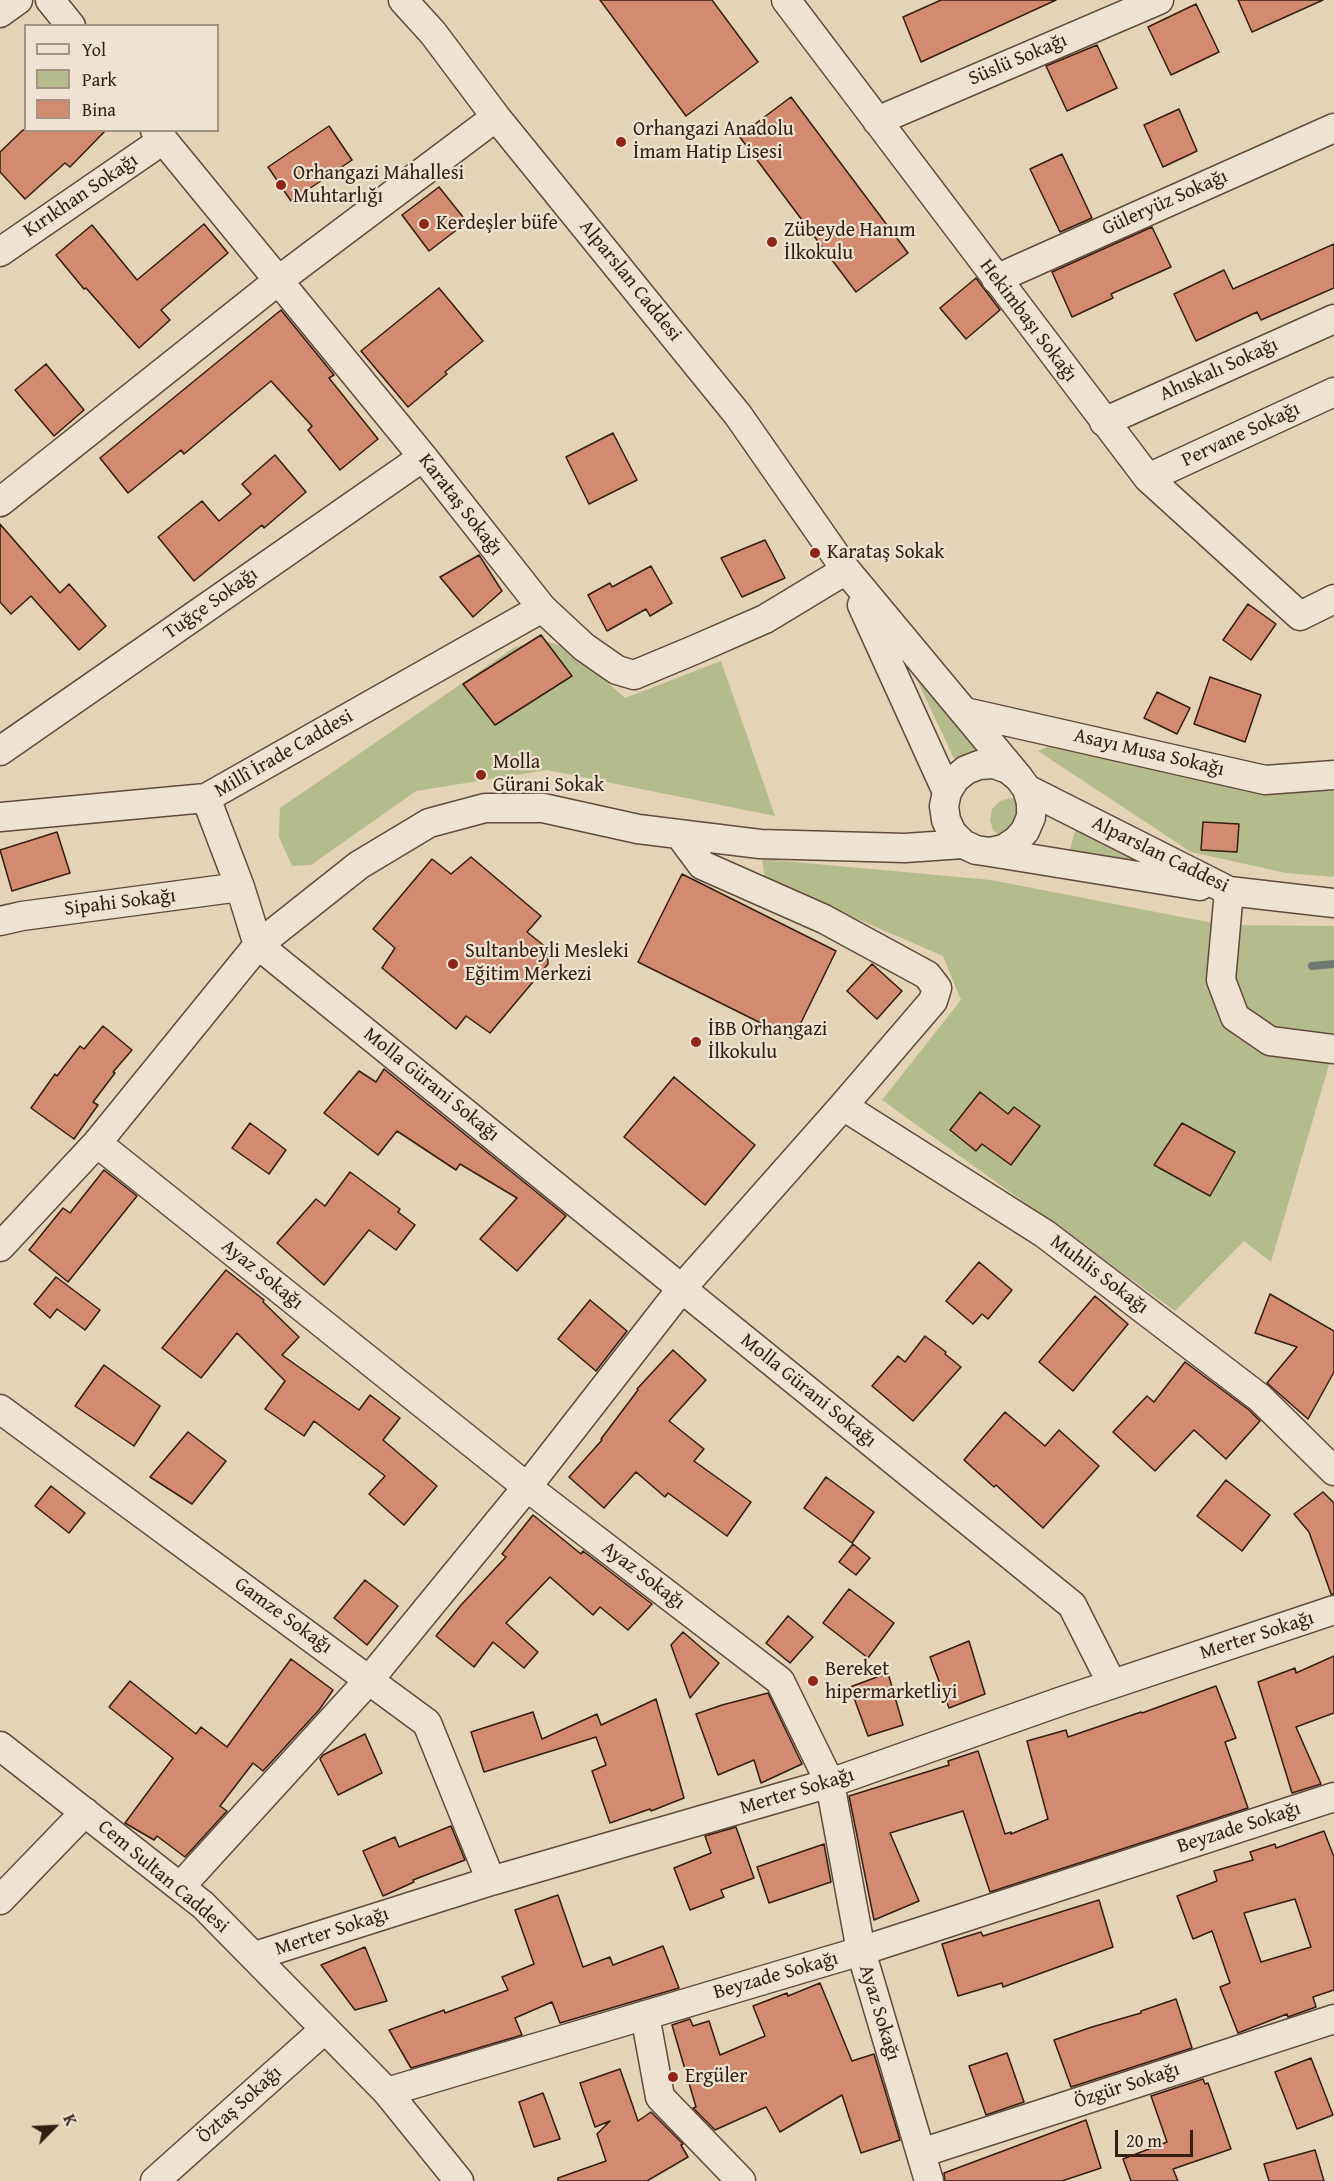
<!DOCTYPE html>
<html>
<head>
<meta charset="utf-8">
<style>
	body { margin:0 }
	#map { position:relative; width:1334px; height:2181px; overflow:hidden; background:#e5d3b7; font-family:"Gentium Book Plus",serif }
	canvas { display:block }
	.legend { position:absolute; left:24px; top:24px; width:195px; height:108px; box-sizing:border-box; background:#eee2d0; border:2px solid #a49383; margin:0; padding:8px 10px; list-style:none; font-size:18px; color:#351d10 }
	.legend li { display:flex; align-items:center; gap:12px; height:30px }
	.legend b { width:30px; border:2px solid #a49383 }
	.north { position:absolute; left:24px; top:2097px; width:60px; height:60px; -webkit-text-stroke:4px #eee2d0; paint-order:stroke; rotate:66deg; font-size:16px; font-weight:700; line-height:24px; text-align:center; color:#351d10 }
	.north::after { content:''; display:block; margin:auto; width:21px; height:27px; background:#351d10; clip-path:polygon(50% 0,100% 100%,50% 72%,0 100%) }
	.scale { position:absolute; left:1115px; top:2130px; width:78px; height:27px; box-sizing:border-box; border:3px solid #351d10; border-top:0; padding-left:8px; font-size:18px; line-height:21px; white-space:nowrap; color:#351d10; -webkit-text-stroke:4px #eee2d0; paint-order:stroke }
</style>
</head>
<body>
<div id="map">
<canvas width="1334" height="2181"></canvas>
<ul class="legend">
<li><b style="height:8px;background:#eee2d0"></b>Yol</li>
<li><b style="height:16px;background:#b4bc8e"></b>Park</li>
<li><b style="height:16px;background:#d28a71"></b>Bina</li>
</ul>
<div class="north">K</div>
<div class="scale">20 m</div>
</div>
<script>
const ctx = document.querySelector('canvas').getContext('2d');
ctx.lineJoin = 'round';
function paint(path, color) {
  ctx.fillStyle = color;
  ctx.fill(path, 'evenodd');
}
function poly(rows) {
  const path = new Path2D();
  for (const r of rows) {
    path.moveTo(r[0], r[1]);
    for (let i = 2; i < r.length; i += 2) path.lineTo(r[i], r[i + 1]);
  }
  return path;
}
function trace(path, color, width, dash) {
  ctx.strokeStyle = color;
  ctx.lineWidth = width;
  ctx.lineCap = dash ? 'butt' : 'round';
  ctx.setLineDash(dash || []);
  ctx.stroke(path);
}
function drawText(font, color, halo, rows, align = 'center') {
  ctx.font = font + ' "Gentium Book Plus",serif';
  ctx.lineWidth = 4.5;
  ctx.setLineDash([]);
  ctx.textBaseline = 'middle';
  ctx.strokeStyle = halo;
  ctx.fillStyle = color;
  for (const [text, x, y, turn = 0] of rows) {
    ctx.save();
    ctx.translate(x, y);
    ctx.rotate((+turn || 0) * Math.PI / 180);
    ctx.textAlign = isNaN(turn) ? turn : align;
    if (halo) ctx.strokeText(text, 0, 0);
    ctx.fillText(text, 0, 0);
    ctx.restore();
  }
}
const green = poly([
	[883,608,997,748,959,769],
	[546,641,569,649,625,698,721,661,775,816,547,770,416,791,311,865,292,866,279,837,280,808,515,647],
	[1057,742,1251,785,1334,791,1334,877,1286,873,1191,852,1038,751],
	[1010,798,1021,801,1028,809,1001,838,993,830,990,820,992,809,1000,801],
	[1078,820,1194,884,1066,864],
	[762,859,991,880,1223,925,1334,926,1334,1048,1271,1262,1244,1241,1175,1311,882,1100,961,1000,943,956,765,879]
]);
const stream = poly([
	[1312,966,1334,964]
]);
const building = poly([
	[600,0,712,0,758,62,686,116,600,0],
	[941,0,1056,0,921,62,903,17,941,0],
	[1238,0,1323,0,1252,32,1238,0],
	[1196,4,1219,52,1171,75,1148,27,1196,4],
	[1097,45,1117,88,1067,111,1046,66,1097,45],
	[791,97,908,253,856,292,739,136,791,97],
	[1179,109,1197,151,1163,167,1144,125,1179,109],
	[329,126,352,160,291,201,268,167,329,126],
	[23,130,106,130,70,167,65,163,25,199,0,172,0,152,23,130],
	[1062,154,1092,218,1060,232,1030,169,1062,154],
	[439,187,467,222,429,251,402,215,439,187],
	[204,224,228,253,161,310,170,320,139,348,86,288,84,289,56,255,92,225,137,280,204,224],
	[1152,227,1171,267,1111,294,1113,298,1072,317,1052,272,1152,227],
	[1334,244,1334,288,1261,320,1257,312,1196,341,1174,294,1224,270,1233,289,1334,244],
	[976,278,1000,310,966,339,940,308,976,278],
	[439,288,483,341,445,372,447,374,408,407,361,351,439,288],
	[281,310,334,375,329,378,378,439,340,470,308,430,312,426,271,381,184,454,181,450,128,493,100,458,281,310],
	[46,364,84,410,54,436,15,390,46,364],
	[613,433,637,480,589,504,566,457,613,433],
	[275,455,306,492,264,528,262,525,194,581,158,537,202,501,219,521,251,494,242,484,275,455],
	[0,524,60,593,69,584,106,626,79,650,31,596,11,614,0,602,0,524],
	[765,540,785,578,742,597,721,558,765,540],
	[479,555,502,591,473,617,440,577,479,555],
	[651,566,672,603,650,616,646,609,607,631,588,595,610,583,612,587,651,566],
	[1248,604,1276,624,1251,660,1223,640,1248,604],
	[541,635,572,676,495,725,463,684,541,635],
	[1210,677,1261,695,1245,742,1194,724,1210,677],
	[1157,692,1190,708,1177,734,1144,718,1157,692],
	[1203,822,1239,824,1237,852,1201,850,1203,822],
	[57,832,70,873,12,891,0,850,57,832],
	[471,857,541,916,527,932,547,948,548,964,490,1033,466,1016,456,1029,382,968,395,948,373,929,432,859,451,874,471,857],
	[682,874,836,951,793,1039,638,962,682,874],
	[872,964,902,991,877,1019,847,991,872,964],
	[103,1026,132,1050,113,1072,115,1073,93,1102,98,1105,74,1139,31,1108,55,1074,57,1076,80,1046,84,1049,103,1026],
	[384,1069,566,1216,517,1271,480,1239,517,1198,460,1164,456,1170,397,1131,378,1155,324,1113,359,1071,376,1082,384,1069],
	[674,1077,755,1145,705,1205,624,1137,674,1077],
	[980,1092,1008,1114,1014,1107,1040,1126,1011,1165,982,1144,976,1151,950,1130,980,1092],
	[250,1123,286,1150,269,1174,232,1148,250,1123],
	[1182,1123,1235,1152,1210,1196,1154,1165,1182,1123],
	[104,1170,137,1196,68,1282,29,1250,63,1208,70,1213,104,1170],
	[350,1172,400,1209,398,1212,415,1225,396,1250,369,1230,324,1285,277,1243,316,1199,325,1206,350,1172],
	[979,1262,1012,1290,988,1319,982,1314,973,1324,946,1301,979,1262],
	[226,1270,264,1300,263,1302,299,1337,282,1355,359,1410,370,1395,400,1418,383,1440,437,1486,404,1525,369,1494,385,1476,314,1421,304,1436,265,1409,285,1381,237,1333,201,1378,162,1348,226,1270],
	[56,1277,100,1310,85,1330,57,1309,50,1318,34,1304,56,1277],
	[1270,1294,1334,1331,1334,1372,1308,1419,1267,1383,1297,1347,1255,1333,1270,1294],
	[1095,1296,1128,1324,1073,1391,1039,1362,1095,1296],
	[590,1300,627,1331,596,1371,558,1339,590,1300],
	[925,1336,946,1352,945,1354,961,1367,913,1421,872,1386,898,1356,905,1362,925,1336],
	[673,1350,706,1380,669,1421,704,1449,694,1461,751,1502,727,1536,668,1493,665,1497,636,1472,604,1508,569,1477,602,1440,601,1439,638,1390,637,1389,673,1350],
	[1185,1362,1249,1410,1260,1421,1226,1459,1194,1430,1155,1471,1113,1432,1147,1396,1154,1402,1185,1362],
	[104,1365,160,1406,134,1446,75,1406,104,1365],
	[1005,1412,1045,1446,1059,1430,1099,1466,1043,1528,996,1485,994,1487,964,1460,1005,1412],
	[188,1432,226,1461,192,1504,150,1477,188,1432],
	[826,1477,874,1512,852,1543,804,1508,826,1477],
	[1226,1480,1270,1515,1242,1551,1197,1516,1226,1480],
	[51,1486,85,1513,69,1533,35,1506,51,1486],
	[1323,1492,1334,1503,1334,1594,1331,1594,1309,1532,1294,1514,1323,1492],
	[533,1515,581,1554,583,1551,652,1604,628,1630,600,1607,593,1615,550,1577,506,1623,538,1652,524,1668,493,1642,474,1667,436,1636,461,1605,506,1557,502,1554,533,1515],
	[853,1544,870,1558,856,1575,839,1562,853,1544],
	[365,1580,398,1606,367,1645,334,1618,365,1580],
	[849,1589,894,1623,868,1658,823,1623,849,1589],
	[788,1616,813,1637,790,1663,766,1643,788,1616],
	[683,1632,719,1663,690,1698,671,1645,683,1632],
	[969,1641,985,1694,949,1708,930,1657,969,1641],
	[1334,1656,1334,1713,1296,1727,1321,1784,1292,1793,1258,1682,1295,1668,1296,1673,1334,1656],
	[291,1659,333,1690,319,1710,263,1771,253,1763,220,1806,227,1811,185,1857,157,1836,154,1840,125,1823,173,1758,109,1707,130,1681,196,1734,201,1727,227,1747,291,1659],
	[888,1673,903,1725,868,1736,850,1687,888,1673],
	[1216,1686,1236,1738,1225,1742,1248,1808,990,1892,963,1811,890,1833,919,1901,874,1920,849,1796,949,1765,948,1761,978,1751,1005,1834,1011,1832,1011,1834,1048,1819,1027,1741,1066,1730,1068,1737,1141,1712,1142,1713,1216,1686],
	[768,1693,802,1764,761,1783,754,1760,718,1775,696,1714,722,1705,768,1693],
	[656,1699,684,1798,651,1811,650,1809,610,1823,592,1771,606,1765,596,1737,484,1772,471,1732,533,1712,542,1739,597,1714,601,1725,656,1699],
	[365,1734,382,1773,338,1795,320,1759,323,1755,365,1734],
	[451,1826,465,1860,413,1880,414,1882,383,1896,363,1851,395,1837,399,1847,451,1826],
	[736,1827,754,1878,721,1890,724,1897,690,1910,674,1868,711,1853,705,1836,736,1827],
	[1324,1831,1334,1857,1334,1990,1313,1997,1316,2007,1288,2017,1287,2014,1238,2033,1220,1987,1230,1983,1212,1931,1193,1939,1177,1896,1217,1881,1214,1871,1253,1860,1250,1852,1275,1844,1276,1848,1324,1831],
	[1295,1899,1311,1947,1261,1962,1244,1913,1295,1899],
	[824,1844,831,1882,769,1903,757,1867,824,1844],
	[558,1895,583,1967,610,1957,613,1965,663,1946,679,1988,560,2023,552,2002,515,2018,522,2035,411,2068,389,2030,444,2010,445,2013,508,1990,502,1977,534,1964,515,1910,558,1895],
	[1099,1900,1113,1947,1003,1987,1002,1983,958,1996,942,1944,981,1932,983,1936,1099,1900],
	[365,1947,387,2001,355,2010,321,1965,365,1947],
	[820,1983,852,2061,874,2054,900,2140,861,2153,842,2095,780,2132,766,2107,715,2130,693,2108,696,2107,672,2025,690,2019,693,2026,709,2021,720,2055,765,2036,753,2006,787,1993,788,1996,820,1983],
	[1176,1999,1192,2048,1071,2087,1054,2040,1092,2027,1141,2013,1141,2011,1176,1999],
	[1007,2053,1024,2102,986,2115,969,2066,1007,2053],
	[1311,2058,1333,2115,1297,2129,1275,2072,1311,2058],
	[620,2069,638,2121,651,2112,683,2144,681,2145,688,2157,647,2181,558,2181,558,2178,606,2161,597,2134,610,2121,595,2127,580,2083,620,2069],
	[1203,2079,1205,2084,1208,2083,1231,2149,1173,2169,1178,2181,1131,2181,1123,2159,1167,2142,1151,2096,1203,2079],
	[543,2093,560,2139,534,2147,519,2102,543,2093],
	[1086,2120,1101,2168,1062,2181,945,2181,944,2173,1086,2120],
	[1315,2150,1324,2181,1269,2181,1264,2164,1315,2150]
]);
const minor = poly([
	[50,0,71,26],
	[403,0,433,33,496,117,738,415,846,570,1019,778,1027,789,1031,803,1031,817,1025,831,1016,841,1004,849,990,852,976,850,963,844,952,833,946,820,944,806,947,792,955,779,966,770,979,765,994,764,1008,769,1019,778],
	[786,0,1148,478,1300,616,1334,599],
	[0,13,18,0],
	[877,121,1159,0],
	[155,130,423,457,542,608,584,647,617,670,634,675,694,650,765,619,846,570],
	[0,252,163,140],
	[996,279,1334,128],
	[1104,422,1334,319],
	[1148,478,1334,392],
	[0,502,279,280,496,117],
	[862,605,947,792],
	[965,712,1265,780,1334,775],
	[0,751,423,457],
	[1027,789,1229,891,1334,903],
	[206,798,240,887,258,945],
	[0,817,206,798,542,608],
	[990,852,1200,886],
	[1229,891,1221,980,1235,1017,1270,1041,1334,1049],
	[0,921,22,916,240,887],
	[258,945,1072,1605,1112,1684],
	[843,1106,1045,1234,1260,1398,1334,1471],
	[97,1143,527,1487,780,1681,830,1783,861,1951,929,2181],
	[0,1247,97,1143,258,945,359,865,429,823,485,808,543,808,638,829,760,844,905,848,963,844],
	[0,1409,427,1723,491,1881],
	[0,1746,203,1905,387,2092,459,2181],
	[180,1887,369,1680,527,1487,682,1288,843,1106,933,1001,937,988,927,975,824,919,702,865,679,834],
	[0,1900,85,1812],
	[255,1956,491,1881,830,1783,1065,1700,1334,1610],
	[645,2015,660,2097,741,2181],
	[387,2092,861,1951,1334,1797],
	[921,2153,1334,2019],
	[155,2181,325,2029]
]);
const markers = [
	[621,142,6,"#8f2418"],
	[281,185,6,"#8f2418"],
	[424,224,6,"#8f2418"],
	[772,242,6,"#8f2418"],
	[815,553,6,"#8f2418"],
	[481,775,6,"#8f2418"],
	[453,964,6,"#8f2418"],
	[696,1042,6,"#8f2418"],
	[813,1681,6,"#8f2418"],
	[673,2077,6,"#8f2418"]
];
const streetNames = [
	["Süslü Sokağı",1018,60,-23],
	["Kırıkhan Sokağı",81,196,-34],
	["Güleryüz Sokağı",1165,203,-24],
	["Alparslan Caddesi",630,281,51],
	["Hekimbaşı Sokağı",1028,321,53],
	["Ahıskalı Sokağı",1219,370,-24],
	["Pervane Sokağı",1241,435,-25],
	["Karataş Sokağı",460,505,52],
	["Tuğçe Sokağı",211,604,-35],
	["Asayı Musa Sokağı",1149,753,13],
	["Millî İrade Caddesi",284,754,-30],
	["Alparslan Caddesi",1160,855,26],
	["Sipahi Sokağı",120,903,-7],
	["Molla Gürani Sokağı",431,1085,39],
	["Ayaz Sokağı",262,1275,39],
	["Muhlis Sokağı",1099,1275,37],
	["Molla Gürani Sokağı",808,1391,39],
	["Ayaz Sokağı",643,1576,37],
	["Gamze Sokağı",283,1616,36],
	["Merter Sokağı",1257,1636,-18],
	["Merter Sokağı",797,1792,-17],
	["Beyzade Sokağı",1239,1828,-18],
	["Cem Sultan Caddesi",163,1877,40],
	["Merter Sokağı",332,1932,-18],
	["Beyzade Sokağı",776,1976,-16],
	["Ayaz Sokağı",879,2013,73],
	["Özgür Sokağı",1127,2086,-18],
	["Öztaş Sokağı",240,2105,-42]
];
const poiNames = [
	["Orhangazi Anadolu",633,130],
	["İmam Hatip Lisesi",633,153],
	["Orhangazi Mahallesi",293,174],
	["Muhtarlığı",293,197],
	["Kerdeşler büfe",436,224],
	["Zübeyde Hanım",784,231],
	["İlkokulu",784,254],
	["Karataş Sokak",827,553],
	["Molla",493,763],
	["Gürani Sokak",493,786],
	["Sultanbeyli Mesleki",465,952],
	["Eğitim Merkezi",465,975],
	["İBB Orhangazi",708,1030],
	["İlkokulu",708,1053],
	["Bereket",825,1670],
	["hipermarketliyi",825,1693],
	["Ergüler",685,2077]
];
paint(green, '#b4bc8e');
trace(stream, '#707973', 8);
paint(building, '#d28a71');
trace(building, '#351d10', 1.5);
trace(minor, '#614a3a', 31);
trace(minor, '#eee2d0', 28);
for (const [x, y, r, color] of markers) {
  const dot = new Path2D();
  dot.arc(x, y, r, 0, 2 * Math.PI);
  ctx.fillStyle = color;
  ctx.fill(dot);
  trace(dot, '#eee2d0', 2);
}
drawText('20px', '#351d10', '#eee2d0', streetNames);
drawText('20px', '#351d10', '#eee2d0', poiNames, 'left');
</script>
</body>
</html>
